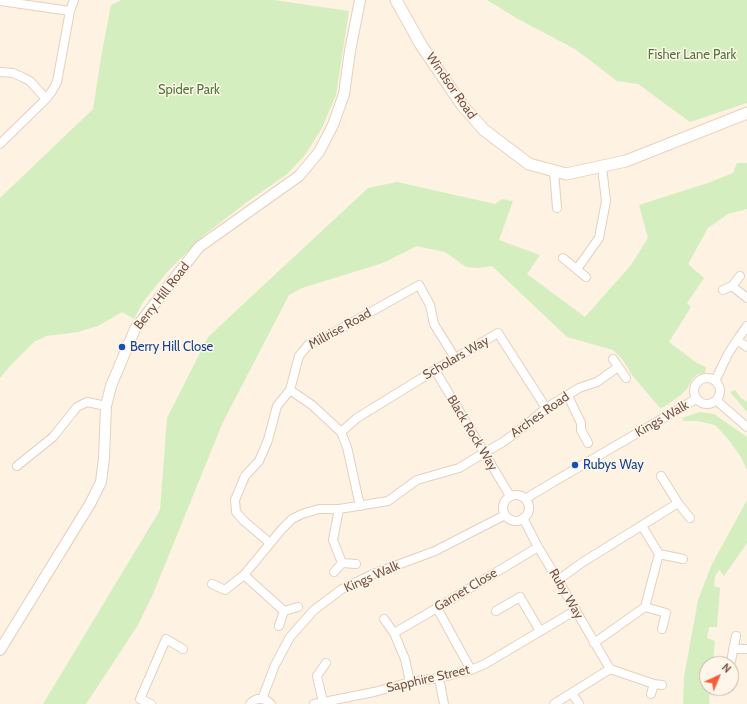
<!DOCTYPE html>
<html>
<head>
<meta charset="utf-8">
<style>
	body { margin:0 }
	#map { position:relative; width:747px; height:704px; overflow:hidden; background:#fef2e2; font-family:Cabin,sans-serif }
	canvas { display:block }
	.north { position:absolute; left:699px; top:656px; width:40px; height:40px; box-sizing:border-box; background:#fff6ea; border:1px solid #c9b6a8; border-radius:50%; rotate:44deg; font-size:11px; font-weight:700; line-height:16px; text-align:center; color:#795646 }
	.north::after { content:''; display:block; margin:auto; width:14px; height:18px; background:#f55c3a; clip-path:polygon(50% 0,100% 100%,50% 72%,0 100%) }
</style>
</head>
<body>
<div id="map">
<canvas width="747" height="704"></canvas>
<div class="north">N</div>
</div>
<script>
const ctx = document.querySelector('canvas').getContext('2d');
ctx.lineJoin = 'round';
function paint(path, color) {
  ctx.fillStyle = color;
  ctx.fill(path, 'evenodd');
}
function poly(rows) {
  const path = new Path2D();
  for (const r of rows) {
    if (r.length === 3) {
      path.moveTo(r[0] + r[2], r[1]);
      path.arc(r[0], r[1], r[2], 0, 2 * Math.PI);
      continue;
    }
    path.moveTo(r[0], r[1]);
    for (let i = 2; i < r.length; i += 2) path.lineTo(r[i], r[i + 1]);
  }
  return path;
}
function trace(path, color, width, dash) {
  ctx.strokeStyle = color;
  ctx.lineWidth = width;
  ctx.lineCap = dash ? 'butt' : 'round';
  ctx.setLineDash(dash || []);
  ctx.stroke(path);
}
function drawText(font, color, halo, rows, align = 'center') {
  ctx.font = font + ' Cabin,sans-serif';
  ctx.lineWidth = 3;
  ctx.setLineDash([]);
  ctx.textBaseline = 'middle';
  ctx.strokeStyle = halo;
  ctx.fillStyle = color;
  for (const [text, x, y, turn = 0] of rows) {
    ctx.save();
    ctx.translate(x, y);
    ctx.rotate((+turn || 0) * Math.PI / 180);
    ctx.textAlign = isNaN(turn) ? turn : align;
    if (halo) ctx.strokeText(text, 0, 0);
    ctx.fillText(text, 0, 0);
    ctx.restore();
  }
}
const green = poly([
	[121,0,274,0,349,11,336,95,322,128,305,155,286,175,247,202,203,236,168,271,143,302,134,319,122,312,98,326,78,332,46,336,34,342,9,367,0,378,0,198,93,109,102,52,111,5],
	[487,0,747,0,747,103,690,122,638,84,617,81,575,49,518,19],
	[737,163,747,163,747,209,728,214,708,228,688,264,704,278,687,303,691,307,669,342,697,363,706,367,705,373,698,374,692,379,687,389,681,395,664,407,660,408,632,375,623,360,613,350,567,337,492,266,478,268,466,267,445,252,417,246,383,263,302,288,289,295,223,422,153,594,138,625,86,704,43,704,160,510,167,418,208,337,368,188,397,182,495,204,502,199,513,201,499,240,540,255,527,274,585,317,631,265,648,238,639,205,708,183,733,173],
	[735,390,741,398,747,402,747,412,730,392],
	[700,412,714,414,747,437,747,470,741,457,728,439,715,425,698,421,684,421,682,418],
	[747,500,747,543,724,576,719,570,715,576,714,586,720,588,717,627,709,627,707,638,715,641,713,664,707,664,707,688,710,688,709,704,683,704,684,677,698,600,712,564]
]);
const minor = poly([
	[0,1,70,11],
	[0,72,13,73,22,77,30,81,46,99],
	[0,144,46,99,52,91,57,82,70,11,74,0],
	[554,171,557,208],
	[563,258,586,277],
	[577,269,599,238,606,201,602,167],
	[732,286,747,298],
	[723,290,732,286,740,276],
	[737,340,747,347],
	[613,359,626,378],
	[435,370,510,496],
	[707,391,13],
	[715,381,728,354,737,340,747,326],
	[290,390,312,405,341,432,347,447,360,506],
	[568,396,581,423,581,430,588,443],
	[717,401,747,427],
	[341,432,357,418,435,370,498,333,546,408],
	[17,466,53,437,77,407,87,402,106,406],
	[661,476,678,503,690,518],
	[516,508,13],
	[525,499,555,481,696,399],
	[339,509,333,540,342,563],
	[523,518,538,547,558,580,610,669],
	[270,543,244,521,236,512,235,500,245,476,259,461,268,440,277,406,290,390,299,356,309,344,326,337,419,285,430,305,434,324,455,358],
	[659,554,683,559],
	[334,572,342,563,356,564],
	[244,575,284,611],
	[558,580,583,562,678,503],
	[212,584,225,590,244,575,282,529,292,519,302,514,319,509,339,509,388,501,417,480,459,468,484,453,503,442,525,426,546,408,579,388,597,382,618,367],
	[645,607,666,613,662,629],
	[437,608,471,670],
	[496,611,520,597,540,631],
	[384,619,394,633,405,659,410,682],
	[279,626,284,611,298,607],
	[394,633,437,608,538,547],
	[594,643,645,607,659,554,642,526],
	[733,649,747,649],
	[731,661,736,636],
	[610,669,654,684,662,685],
	[439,678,444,704],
	[572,693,579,704],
	[651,694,654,684],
	[262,699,275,665,290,637,314,610,342,589,373,574,435,551,505,515],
	[323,702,317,676,326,663],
	[151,704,140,699,166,639,183,649],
	[250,704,253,701,257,699,262,699,266,700,271,704],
	[314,704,374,692,410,682,439,678,471,670,485,664,576,610],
	[554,704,610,669]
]);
const tertiary = poly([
	[0,650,90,504,101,482,104,458,106,406,111,386,135,329,199,247,299,176,319,152,333,125,344,94,350,51,360,0]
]);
const secondary = poly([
	[396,0,421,45,462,105,484,130,529,164,566,174,626,161,747,113]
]);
const markers = [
	[122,347,4,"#1a4fb4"],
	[575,465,4,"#1a4fb4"]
];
const parkNames = [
	["Fisher Lane Park",692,55],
	["Spider Park",189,90]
];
const streetNames = [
	["Windsor Road",451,86,55],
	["Berry Hill Road",162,296,-52],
	["Millrise Road",340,329,-29],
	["Scholars Way",456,358,-30],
	["Arches Road",540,415,-35],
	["Kings Walk",662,419,-30],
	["Black Rock Way",472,433,59],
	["Kings Walk",372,577,-24],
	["Garnet Close",466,590,-31],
	["Ruby Way",566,594,60],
	["Sapphire Street",428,679,-13]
];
const transitNames = [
	["Berry Hill Close",130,347],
	["Rubys Way",583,465]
];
paint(green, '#d4eebf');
trace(minor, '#e6cfbf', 10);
trace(tertiary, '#e6cfbf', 12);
trace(secondary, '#ecd0bc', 13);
trace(minor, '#fff', 8);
trace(tertiary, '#fff', 10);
trace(secondary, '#fff', 11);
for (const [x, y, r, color] of markers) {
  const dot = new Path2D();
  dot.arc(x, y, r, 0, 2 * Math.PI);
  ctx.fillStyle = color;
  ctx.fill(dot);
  trace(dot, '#fff6ea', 1.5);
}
drawText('13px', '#507a3a', '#fff6ea', parkNames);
drawText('13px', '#795646', '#fff6ea', streetNames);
drawText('13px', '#164399', '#fff6ea', transitNames, 'left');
</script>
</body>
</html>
